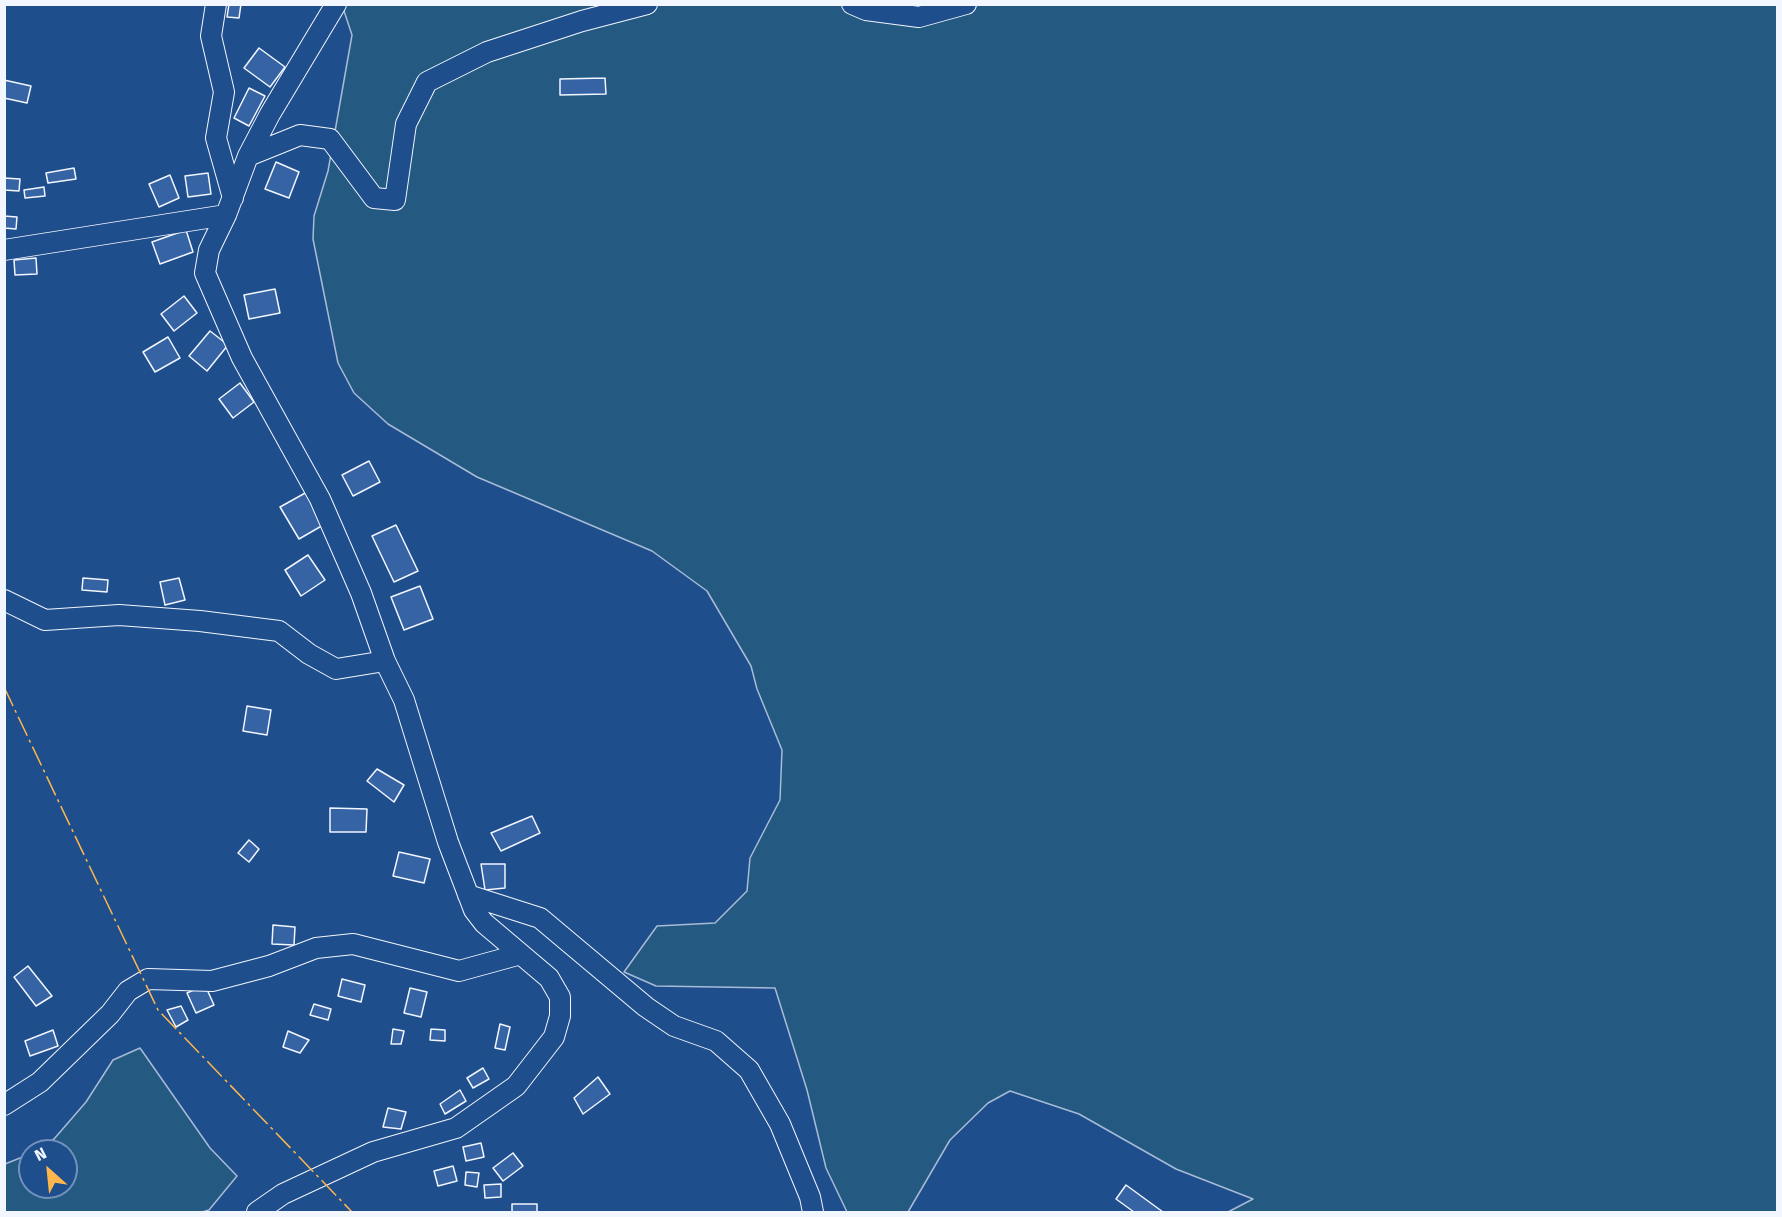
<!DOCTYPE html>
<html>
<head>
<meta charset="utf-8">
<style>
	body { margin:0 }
	#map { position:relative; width:1782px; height:1217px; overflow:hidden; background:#1f4e8c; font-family:"Fira Sans",sans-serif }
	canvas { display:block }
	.frame { position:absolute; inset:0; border:6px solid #f2f6ff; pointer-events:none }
	.north { position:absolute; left:18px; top:1139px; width:60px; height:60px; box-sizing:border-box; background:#1f4e8c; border:2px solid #7391ba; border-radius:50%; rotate:333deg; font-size:16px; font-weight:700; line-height:24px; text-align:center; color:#f2f6ff }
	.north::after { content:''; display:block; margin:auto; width:21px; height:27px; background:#ffb74d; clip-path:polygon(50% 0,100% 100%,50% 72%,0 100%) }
</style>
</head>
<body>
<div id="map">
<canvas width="1782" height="1217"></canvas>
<div class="frame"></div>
<div class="north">N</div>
</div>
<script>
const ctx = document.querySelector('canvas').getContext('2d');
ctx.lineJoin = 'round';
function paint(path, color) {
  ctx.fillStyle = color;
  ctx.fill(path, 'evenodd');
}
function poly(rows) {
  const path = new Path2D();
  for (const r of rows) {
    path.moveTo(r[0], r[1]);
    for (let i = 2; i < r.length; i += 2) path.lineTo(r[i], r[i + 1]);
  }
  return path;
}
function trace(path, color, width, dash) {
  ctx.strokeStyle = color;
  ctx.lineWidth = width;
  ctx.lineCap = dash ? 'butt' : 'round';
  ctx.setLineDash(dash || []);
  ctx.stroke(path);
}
const green = poly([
	[342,5,1777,5,1777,1212,1228,1212,1253,1199,1176,1169,1079,1114,1010,1091,988,1103,950,1140,908,1212,847,1212,826,1168,807,1090,775,988,656,986,624,972,657,926,715,923,747,891,750,858,780,800,782,750,757,689,751,666,707,591,652,551,477,477,388,424,354,393,338,363,313,239,314,216,328,171,352,35,342,5],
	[140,1048,210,1148,237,1176,209,1210,202,1212,5,1212,5,1164,30,1154,30,1187,66,1187,66,1151,34,1151,54,1139,86,1102,113,1060,140,1048]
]);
const building = poly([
	[229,4,241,4,239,18,227,17,229,4],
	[259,48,285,67,270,87,244,68,259,48],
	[605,78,606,94,560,95,560,79,605,78],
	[4,80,31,86,27,103,4,98,4,80],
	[249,88,265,96,249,126,234,118,249,88],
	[276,162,299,172,289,198,265,189,276,162],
	[74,168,76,179,48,183,46,173,74,168],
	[208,173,211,194,188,197,185,176,208,173],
	[170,175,179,198,159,207,149,184,170,175],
	[4,178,20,179,19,191,4,190,4,178],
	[44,187,45,196,25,198,24,190,44,187],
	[4,216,17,217,16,229,4,228,4,216],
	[186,230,193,252,160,264,152,242,186,230],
	[36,258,37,274,15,275,14,260,36,258],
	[275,289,280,313,249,319,244,295,275,289],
	[184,296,197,313,174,331,161,314,184,296],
	[210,331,228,345,207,371,189,356,210,331],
	[168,337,180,358,155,372,143,352,168,337],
	[240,383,254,402,233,418,219,399,240,383],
	[369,461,380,482,353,496,342,475,369,461],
	[307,492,325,524,299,539,280,507,307,492],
	[396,525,418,571,394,582,372,536,396,525],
	[308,555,325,580,301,596,285,570,308,555],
	[83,578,108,580,107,592,82,590,83,578],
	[179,578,185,600,165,605,160,582,179,578],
	[420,586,433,619,404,630,391,597,420,586],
	[247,706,271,710,267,735,243,731,247,706],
	[377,769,404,785,394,802,367,781,377,769],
	[330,808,367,809,366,832,330,832,330,808],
	[532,816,540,833,501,851,491,833,532,816],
	[249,840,259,849,249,862,238,853,249,840],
	[399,852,430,859,424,883,393,876,399,852],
	[481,864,505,864,505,888,485,890,481,864],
	[273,925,295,927,294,945,272,944,273,925],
	[28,966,52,996,36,1006,14,977,28,966],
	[342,979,365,985,361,1002,338,996,342,979],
	[205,985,214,1005,196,1013,187,993,205,985],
	[410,988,427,992,421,1017,404,1013,410,988],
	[314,1004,331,1009,328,1020,310,1015,314,1004],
	[181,1006,188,1020,176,1027,167,1010,181,1006],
	[500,1024,510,1027,505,1050,495,1048,500,1024],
	[393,1029,404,1031,401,1044,391,1044,393,1029],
	[431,1029,445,1030,445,1041,430,1040,431,1029],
	[53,1030,58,1046,30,1056,25,1041,53,1030],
	[288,1031,309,1040,300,1053,283,1047,288,1031],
	[483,1068,489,1079,473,1088,467,1078,483,1068],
	[598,1077,610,1094,583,1114,574,1098,598,1077],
	[460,1090,466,1101,445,1114,440,1104,460,1090],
	[388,1108,406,1112,401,1129,383,1127,388,1108],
	[481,1143,484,1157,466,1161,463,1147,481,1143],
	[513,1153,523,1166,503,1181,493,1168,513,1153],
	[453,1166,457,1181,438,1186,434,1171,453,1166],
	[466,1172,479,1173,477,1187,465,1185,466,1172],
	[501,1184,501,1197,485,1198,484,1185,501,1184],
	[1126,1185,1163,1212,1134,1212,1116,1199,1126,1185],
	[512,1204,537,1204,537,1212,512,1212,512,1204]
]);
const minor = poly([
	[216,4,211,36,224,92,216,138,233,198],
	[852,4,866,10,919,17,966,4],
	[248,156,300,135,330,139,374,198,395,200,406,124,427,82,487,52,582,21,647,4],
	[4,250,226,215],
	[4,600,45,620,119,615,200,621,279,631,309,654,336,669,385,661],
	[468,895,540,918,646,1007,674,1026,716,1041,749,1070,780,1124,810,1197,813,1212],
	[4,1105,40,1082,110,1014,128,991,148,979,212,981,269,966,316,948,353,944,459,971,521,954],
	[257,1212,283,1194,373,1152,456,1128,516,1086,554,1037,560,1016,560,997,549,978,484,923,474,910,448,842,404,700,385,661,361,593,320,499,242,358,205,273,209,250,226,215,248,156,270,114,336,4]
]);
const power = poly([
	[4,687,158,1010,352,1212]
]);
paint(green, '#245a82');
trace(green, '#a8bbd7', 1.5);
paint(building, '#3563a3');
trace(building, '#f2f6ff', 1.5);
trace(minor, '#f2f6ff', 22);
trace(minor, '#1f4e8c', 20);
trace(power, '#ffb74d', 1.5, [21, 4.5, 3, 4.5]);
</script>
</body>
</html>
